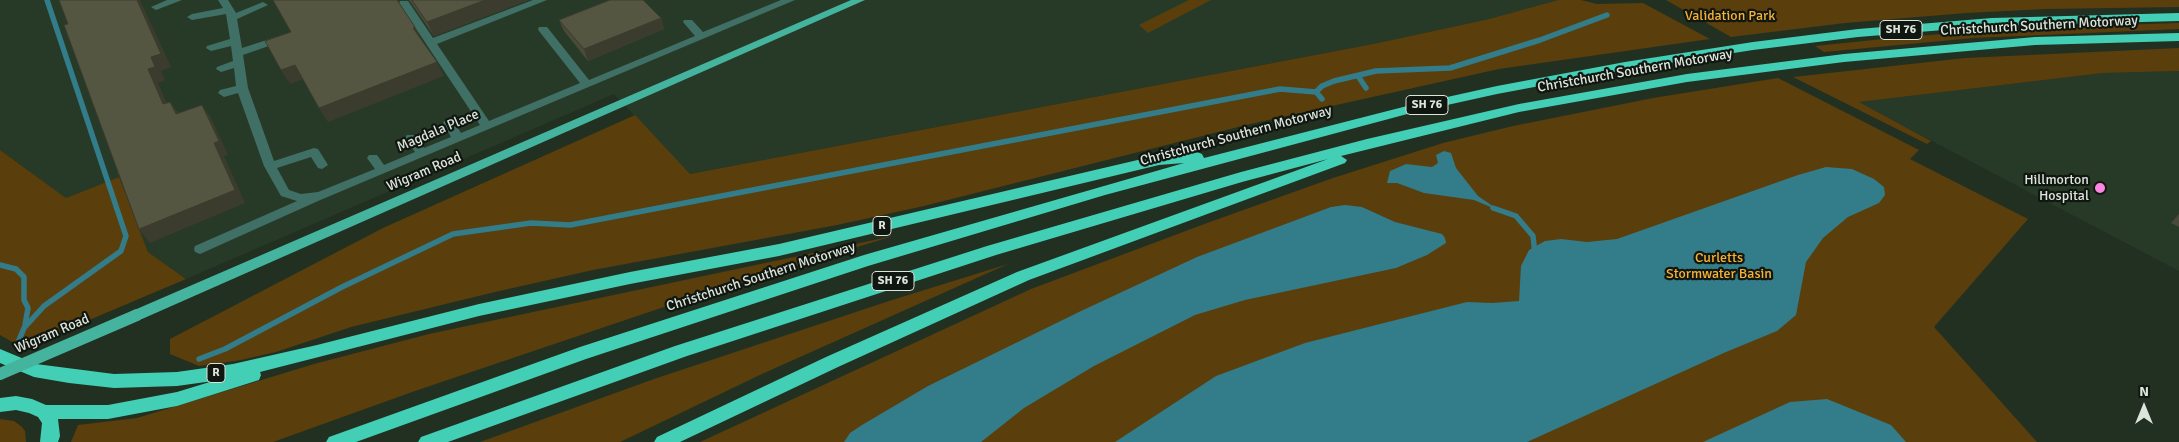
<!DOCTYPE html>
<html>
<head>
<meta charset="utf-8">
<style>
	body { margin:0 }
	#map { position:relative; width:2179px; height:442px; overflow:hidden; background:#223022; font-family:Signika,sans-serif }
	canvas { display:block }
	.north { position:absolute; left:2119px; top:382px; width:50px; height:50px; -webkit-text-stroke:4px #101610; paint-order:stroke; rotate:0deg; font-size:14px; font-weight:700; line-height:20px; text-align:center; color:#dce4db }
	.north::after { content:''; display:block; margin:auto; width:18px; height:22px; background:#dce4db; clip-path:polygon(50% 0,100% 100%,50% 72%,0 100%) }
</style>
</head>
<body>
<div id="map">
<canvas width="2179" height="442"></canvas>
<div class="north">N</div>
</div>
<script>
const ctx = document.querySelector('canvas').getContext('2d');
ctx.lineJoin = 'round';
function paint(path, color) {
  ctx.fillStyle = color;
  ctx.fill(path, 'evenodd');
}
function poly(rows) {
  const path = new Path2D();
  for (const r of rows) {
    path.moveTo(r[0], r[1]);
    for (let i = 2; i < r.length; i += 2) path.lineTo(r[i], r[i + 1]);
  }
  return path;
}
function trace(path, color, width, dash) {
  ctx.strokeStyle = color;
  ctx.lineWidth = width;
  ctx.lineCap = dash ? 'butt' : 'round';
  ctx.setLineDash(dash || []);
  ctx.stroke(path);
}
function drawText(font, color, halo, rows, align = 'center') {
  ctx.font = font + ' Signika,sans-serif';
  ctx.lineWidth = 4.5;
  ctx.setLineDash([]);
  ctx.textBaseline = 'middle';
  ctx.strokeStyle = halo;
  ctx.fillStyle = color;
  for (const [text, x, y, turn = 0] of rows) {
    ctx.save();
    ctx.translate(x, y);
    ctx.rotate((+turn || 0) * Math.PI / 180);
    ctx.textAlign = isNaN(turn) ? turn : align;
    if (halo) ctx.strokeText(text, 0, 0);
    ctx.fillText(text, 0, 0);
    ctx.restore();
  }
}
const built = poly([
	[0,0,1558,0,1489,19,1378,43,690,174,614,94,186,279,148,252,119,177,66,198,0,150],
	[2179,71,2179,271,1858,102,2103,73]
]);
const green = poly([
	[1189,0,1211,0,1148,33,1139,25],
	[1558,0,1581,0,1597,4,1643,3,1710,39,1499,69,1246,125,924,206,837,225,593,270,495,292,351,327,276,352,241,360,199,366,170,354,170,339,383,228,635,115,690,174,1378,43,1489,19],
	[1666,0,2179,0,2179,7,2046,9,1966,13,1845,23,1731,37],
	[2179,23,2179,29,1974,38,1824,52,1815,46,1903,37,2023,28],
	[2179,48,2179,71,2103,73,1859,102,1931,141,1927,144,1793,77,1965,58],
	[1778,78,1919,150,1910,159,2028,219,1934,327,2037,442,700,442,1031,289,1207,223,1333,178,1443,143,1513,126,1653,98],
	[0,150,66,198,119,177,148,252,186,279,23,348,0,335],
	[893,236,664,307,415,391,273,442,71,442,78,425,137,418,314,364,429,334],
	[1008,264,762,374,620,442,480,442,654,379,889,301],
	[0,419,14,421,22,427,25,431,26,442,0,442]
]);
const water = poly([
	[1444,151,1451,153,1456,168,1478,196,1500,211,1474,200,1424,193,1397,183,1387,183,1390,171,1406,164,1432,167,1438,163,1436,155],
	[1826,167,1852,169,1874,179,1884,187,1885,195,1879,203,1848,217,1823,238,1806,262,1796,315,1777,331,1726,352,1527,442,1115,442,1216,376,1305,343,1467,302,1492,303,1519,301,1521,266,1529,250,1545,241,1561,239,1587,242,1617,239,1798,175],
	[1345,205,1362,207,1395,222,1442,234,1445,238,1446,243,1427,255,1396,268,1245,300,1195,315,1094,366,1024,408,981,442,844,442,850,433,862,425,928,386,1081,311,1197,257,1331,207],
	[1827,399,1891,425,1906,442,1703,442,1790,402]
]);
const stream = poly([
	[1358,76,1366,88],
	[1316,92,1322,86,1334,81,1376,71,1450,68,1540,40,1607,15],
	[1316,92,1322,99],
	[1493,208,1516,216,1533,236,1535,254],
	[0,265,16,269,24,277,24,300,28,308,25,325],
	[19,340,24,328,44,306,121,251,126,236,47,0],
	[199,359,225,349,342,287,453,234,531,223,570,225,1280,89,1316,92]
]);
const minor = poly([
	[167,0,182,0,156,10,151,7,167,0],
	[218,0,228,0,236,13,263,2,268,5,237,19,242,48,276,37,281,40,280,42,243,55,248,88,274,161,314,148,318,149,328,165,322,169,318,168,311,157,277,168,289,190,301,194,318,192,375,169,367,158,369,155,377,155,384,165,415,152,405,138,407,135,415,135,424,148,451,137,443,123,445,120,453,120,461,133,480,125,399,3,400,1,408,1,433,38,533,0,547,0,437,44,489,121,580,83,539,31,538,29,539,27,547,27,589,80,695,36,683,22,684,20,692,20,703,32,781,0,795,0,318,201,200,254,195,252,194,249,195,246,297,201,281,196,264,166,238,93,224,97,218,93,220,90,236,86,234,68,221,72,216,69,217,67,233,61,231,46,211,51,206,48,207,46,230,39,226,14,192,20,187,17,192,14,223,8,218,0]
]);
const major = poly([
	[851,0,865,0,142,319,132,319,130,315,132,311,851,0]
]);
const highway = poly([
	[2179,13,2179,21,1992,26,1858,37,1753,50,1625,70,1497,94,1411,113,1105,195,868,266,586,359,356,442,326,442,329,437,580,347,864,255,1184,163,1159,165,779,256,630,284,479,316,260,372,261,375,259,380,177,406,108,419,58,419,60,436,58,442,40,442,42,423,38,417,29,413,16,410,0,412,0,398,16,396,32,399,46,405,108,405,177,392,213,381,177,386,114,388,69,383,34,377,0,363,0,349,36,364,114,374,177,372,233,364,317,345,479,304,630,272,779,244,1159,155,1197,152,1202,154,1204,158,1411,105,1497,86,1625,62,1753,42,1858,29,1992,18,2179,13],
	[2179,33,2179,41,2035,45,1844,62,1687,82,1519,112,1341,156,1347,160,1345,163,1029,280,838,367,680,442,654,442,657,437,826,357,1017,272,1328,159,1242,182,996,255,687,356,448,442,418,442,421,437,675,346,987,246,1241,172,1367,139,1519,104,1687,74,1844,54,2035,37,2179,33]
]);
const majorBridge = poly([
	[0,374,137,315]
]);
const wall = poly([
	[409,0,528,0,434,36],
	[661,18,664,29,588,61,564,31,559,20],
	[2179,214,2179,227,2171,223]
]);
const shadedWall = poly([
	[137,0,140,0,171,67,161,71,165,80,158,83,173,118,163,104,148,69,151,57],
	[485,0,528,0,434,36,427,22],
	[661,18,664,29,588,61,584,49],
	[415,27,422,40,413,28],
	[437,62,444,76,328,122,319,108],
	[295,65,303,79,290,84,281,70],
	[170,102,180,115,176,114],
	[202,105,211,118,228,155,224,156,245,203,150,243,139,229,214,143]
]);
const building = poly([
	[59,0,137,0,161,54,151,57,155,67,148,69,163,104,170,102,176,114,202,105,219,141,214,143,235,190,139,229,64,25,68,24,59,0],
	[273,0,397,0,415,27,413,28,437,62,319,108,295,65,281,70,265,41,291,32,273,0],
	[412,0,485,0,427,22,412,0],
	[610,0,643,0,661,18,584,49,559,20,610,0]
]);
const markers = [
	[2100,188,6,"#fd86e2"]
];
const shields = [
	[1901,30,42],
	[1427,105,42],
	[882,226,18],
	[893,281,42],
	[216,373,18]
];
const shieldNames = [
	["SH 76",1901,30],
	["SH 76",1427,105],
	["R",882,226],
	["SH 76",893,281],
	["R",216,373]
];
const parkNames = [
	["Validation Park",1730,16],
	["Curletts",1719,258],
	["Stormwater Basin",1719,274]
];
const streetNames = [
	["Christchurch Southern Motorway",2039,26,-3],
	["Christchurch Southern Motorway",1635,71,-10],
	["Magdala Place",438,131,-23],
	["Christchurch Southern Motorway",1236,136,-15],
	["Wigram Road",424,172,-23],
	["Christchurch Southern Motorway",761,277,-18],
	["Wigram Road",52,334,-23]
];
const poiNames = [
	["Hillmorton",2089,180],
	["Hospital",2089,196]
];
paint(built, '#273a27');
paint(green, '#5a3e0c');
paint(water, '#337c8a');
trace(stream, '#337c8a', 5.5);
paint(minor, '#407065');
paint(major, '#45b49e');
paint(highway, '#43cfb5');
trace(majorBridge, '#45b49e', 12);
paint(wall, '#494a39');
paint(shadedWall, '#3c3c2e');
paint(building, '#555642');
trace(building, '#3c3c2e', 1);
for (const [x, y, r, color] of markers) {
  const dot = new Path2D();
  dot.arc(x, y, r, 0, 2 * Math.PI);
  ctx.fillStyle = color;
  ctx.fill(dot);
  trace(dot, '#101610', 2);
}
for (const [x, y, w] of shields) {
  const box = new Path2D();
  box.roundRect(x - w / 2, y - 9.5, w, 19, 4);
  ctx.fillStyle = '#101610';
  ctx.fill(box);
  trace(box, '#dce4db', 1);
}
drawText('bold 12px', '#dce4db', null, shieldNames);
drawText('14px', '#f9b235', '#101610', parkNames);
drawText('14px', '#dce4db', '#101610', streetNames);
drawText('14px', '#dce4db', '#101610', poiNames, 'right');
</script>
</body>
</html>
